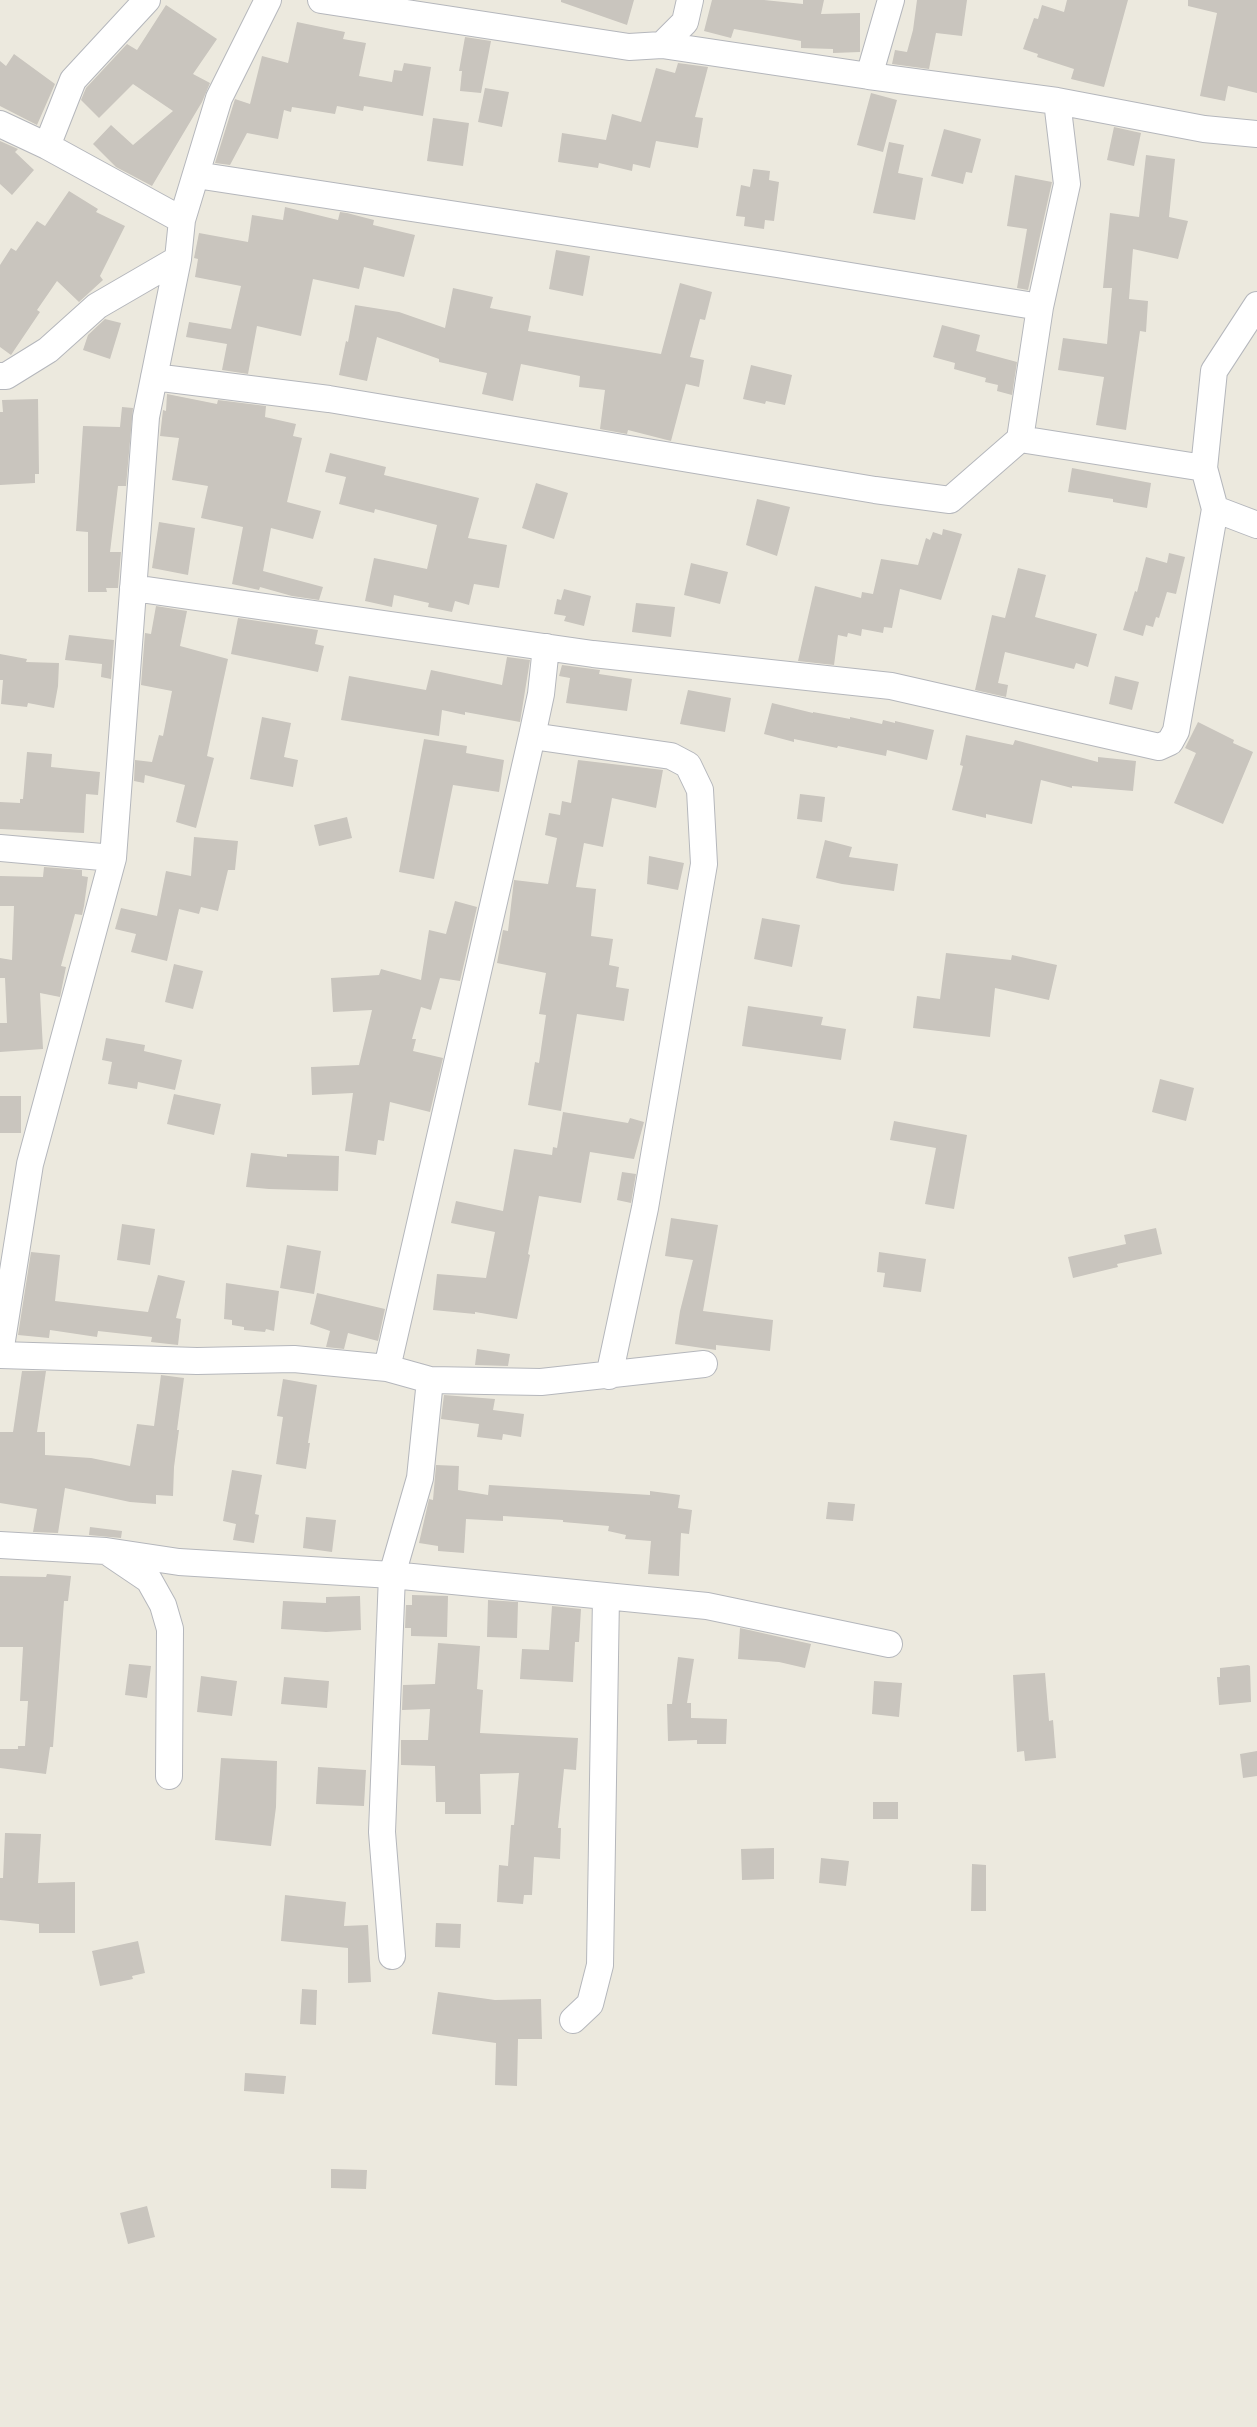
<!DOCTYPE html>
<html>
<head>
<meta charset="utf-8">
<style>
	body { margin:0 }
	canvas { display:block; background:#ece9de }
</style>
</head>
<body>
<canvas width="1257" height="2427"></canvas>
<script>
const ctx = document.querySelector('canvas').getContext('2d');
ctx.lineJoin = 'round';
function paint(path, color) {
  ctx.fillStyle = color;
  ctx.fill(path, 'evenodd');
}
function poly(rows) {
  const path = new Path2D();
  for (const r of rows) {
    path.moveTo(r[0], r[1]);
    for (let i = 2; i < r.length; i += 2) path.lineTo(r[i], r[i + 1]);
  }
  return path;
}
function trace(path, color, width, dash) {
  ctx.strokeStyle = color;
  ctx.lineWidth = width;
  ctx.lineCap = dash ? 'butt' : 'round';
  ctx.setLineDash(dash || []);
  ctx.stroke(path);
}
const building = poly([
	[561,0,634,0,627,25,561,2],
	[712,0,764,0,803,4,803,0,824,0,821,14,860,13,860,52,833,53,833,49,801,48,801,41,734,29,731,38,704,31],
	[917,0,967,0,962,36,936,33,929,69,892,64,895,50,907,52,913,30],
	[1067,0,1128,0,1104,87,1071,79,1074,69,1037,57,1038,54,1023,49,1034,18,1038,19,1042,5,1064,12],
	[1188,0,1257,0,1257,93,1228,86,1225,101,1200,96,1217,13,1188,6],
	[166,5,217,39,193,74,210,83,202,102,152,186,116,167,93,144,111,125,133,145,173,111,133,84,99,118,81,100,86,88,127,44,137,50],
	[297,22,345,32,343,39,366,43,359,76,392,82,394,70,402,71,404,63,431,67,423,116,364,106,363,111,337,106,335,114,292,107,291,112,284,110,278,139,247,133,230,165,215,163,235,99,250,104,262,56,288,63],
	[465,37,491,41,481,93,460,91,462,71,459,71],
	[14,54,55,84,37,125,0,106,0,61,6,66],
	[678,63,708,67,695,117,703,118,698,148,656,141,650,168,633,164,632,171,599,163,598,168,558,162,562,133,606,140,612,114,641,122,656,68,675,73],
	[485,88,509,92,502,127,478,122],
	[871,93,897,100,883,152,857,145],
	[433,118,469,123,463,166,427,161],
	[1114,127,1141,133,1134,166,1107,160],
	[944,129,981,139,972,173,966,172,963,184,931,176],
	[0,141,18,149,15,152,34,170,12,195,0,184],
	[889,142,904,145,898,173,923,178,915,220,873,213],
	[1146,155,1175,159,1169,217,1188,221,1178,259,1133,249,1129,299,1148,301,1146,332,1140,331,1126,430,1096,425,1104,377,1058,370,1063,338,1107,344,1112,288,1103,288,1110,213,1139,217],
	[753,169,770,171,769,180,779,182,774,221,765,220,764,229,744,226,745,217,736,216,741,185,750,187],
	[1015,175,1052,182,1028,290,1017,288,1027,229,1007,226],
	[69,191,98,209,96,212,125,226,100,276,103,280,79,302,57,281,37,310,40,312,11,355,0,347,0,265,11,248,16,251,37,221,45,226],
	[285,207,338,220,340,212,347,213,374,220,373,225,415,235,404,277,364,267,359,289,313,279,301,336,257,326,248,374,222,370,227,344,186,337,189,322,231,329,241,286,195,277,198,259,194,258,199,233,248,242,252,215,283,220],
	[556,250,590,256,583,296,549,289],
	[680,283,712,292,705,320,700,319,690,357,704,360,699,387,686,384,671,441,628,430,627,434,600,429,605,390,579,387,580,376,521,364,513,401,482,394,487,373,439,362,439,359,377,337,367,381,339,375,346,341,348,342,355,305,399,312,445,328,453,288,493,297,490,308,531,316,528,331,661,354],
	[105,319,121,323,110,359,83,350,88,335],
	[942,325,980,335,976,351,1017,362,1012,395,997,391,998,385,985,382,986,378,954,369,955,363,933,357],
	[751,365,792,375,785,405,766,401,765,404,743,399],
	[167,394,217,404,218,400,266,406,265,417,296,424,293,436,302,438,287,502,321,511,313,539,271,528,263,571,323,587,319,600,292,596,260,587,259,590,232,584,243,527,201,518,208,486,172,480,179,438,160,436,163,410,166,411],
	[38,399,39,474,35,474,35,483,0,485,0,412,3,412,2,400],
	[122,407,133,408,126,486,118,486,110,552,121,552,118,588,106,588,107,592,88,592,88,532,76,531,83,426,120,427],
	[330,453,386,467,384,475,479,498,468,538,507,545,499,588,474,584,469,605,455,601,452,612,428,607,429,603,394,595,392,607,365,601,374,558,427,569,437,525,375,509,374,513,339,504,346,477,325,472],
	[1072,468,1151,483,1147,508,1113,502,1113,499,1068,492],
	[536,483,568,493,554,539,522,528],
	[757,499,790,507,777,556,746,545],
	[159,522,195,528,188,575,152,568],
	[943,529,962,534,941,600,900,589,892,628,884,627,883,633,862,629,861,636,848,633,847,637,838,635,834,665,798,661,815,586,861,598,862,592,873,594,881,559,918,565,926,538,930,540,933,532,942,535],
	[1169,553,1185,557,1176,594,1167,592,1159,618,1156,617,1153,627,1146,625,1143,636,1123,630,1135,591,1137,592,1146,557,1167,563],
	[691,563,728,572,720,604,684,595],
	[1018,568,1046,575,1035,617,1097,634,1088,667,1076,663,1074,669,1005,652,998,683,1008,685,1006,697,975,690,992,615,1005,618],
	[564,589,591,596,584,626,564,621,566,616,554,614,557,599,561,600],
	[636,603,675,607,671,637,632,632],
	[156,606,187,611,180,646,228,659,207,756,214,758,196,828,176,822,185,785,145,775,144,783,134,781,135,760,152,762,159,735,163,736,172,691,141,685,145,633,151,634],
	[238,618,318,630,315,644,324,646,318,672,231,654],
	[69,635,114,640,111,679,101,677,102,664,65,660],
	[0,654,27,659,26,662,59,663,58,686,54,708,28,703,27,707,1,704,3,680,0,680],
	[507,657,530,660,520,722,465,712,465,715,442,710,439,736,341,720,349,676,426,690,431,670,502,685],
	[562,665,600,670,599,674,632,679,627,711,566,703,570,678,559,676],
	[1115,676,1139,682,1132,710,1109,704],
	[688,690,731,698,725,732,680,724],
	[772,703,813,713,813,712,850,719,850,717,882,724,883,720,895,723,895,721,934,730,927,760,887,750,886,756,838,746,837,748,794,739,794,742,764,734],
	[262,717,291,723,284,757,298,760,293,787,250,779],
	[1198,722,1234,740,1233,743,1253,752,1223,824,1174,803,1196,753,1185,748],
	[966,735,1013,745,1015,740,1098,762,1098,757,1136,761,1133,791,1072,786,1072,788,1041,780,1032,824,986,814,986,818,952,810,963,766,960,765],
	[424,739,467,746,466,753,504,760,499,792,453,785,434,879,399,872],
	[27,752,52,754,51,767,100,772,98,795,86,794,84,833,0,829,0,802,20,803,20,799,23,799],
	[578,760,663,770,656,808,612,798,603,847,584,843,576,887,596,889,591,936,613,939,609,965,619,967,616,987,629,989,624,1021,577,1014,561,1111,528,1105,535,1062,539,1063,546,1015,539,1014,546,973,497,963,503,930,508,931,514,880,548,884,557,838,545,835,549,813,560,815,562,801,571,803],
	[800,794,825,797,822,822,797,819],
	[347,817,352,838,319,846,314,825],
	[194,837,238,841,235,870,228,870,218,911,201,907,199,914,179,909,167,961,131,952,136,934,115,929,121,908,157,916,166,871,191,876],
	[825,840,852,847,849,857,898,864,894,891,842,884,816,878],
	[649,856,684,863,678,890,647,884],
	[44,867,82,870,82,876,88,877,84,906,82,915,75,914,61,966,66,967,60,997,40,993,43,1049,0,1052,0,1023,7,1023,5,978,0,978,0,958,12,960,14,906,0,906,0,876,43,877],
	[455,901,477,907,460,981,440,978,431,1010,421,1007,412,1039,416,1039,413,1051,443,1058,430,1112,390,1102,384,1141,378,1140,376,1155,345,1151,353,1093,312,1095,311,1067,359,1065,372,1010,333,1012,331,978,379,975,381,969,421,980,429,930,446,934],
	[762,918,800,925,792,967,754,959],
	[946,953,1011,960,1012,955,1057,965,1049,1000,995,988,990,1037,913,1028,917,996,940,999],
	[174,964,203,971,193,1009,165,1002],
	[748,1006,823,1017,821,1025,846,1029,841,1060,742,1046],
	[106,1038,145,1045,144,1051,182,1060,175,1090,138,1082,137,1089,108,1084,112,1062,102,1060],
	[1160,1079,1194,1088,1186,1121,1152,1112],
	[174,1094,221,1104,214,1135,167,1124],
	[0,1096,21,1096,21,1133,0,1133],
	[563,1112,628,1123,630,1118,644,1122,634,1159,590,1152,581,1203,539,1196,528,1254,530,1255,517,1319,475,1312,475,1314,433,1310,437,1274,486,1278,495,1232,451,1223,456,1201,503,1211,514,1149,552,1155,553,1147,557,1148],
	[894,1121,967,1135,954,1209,925,1204,936,1148,890,1140],
	[251,1153,287,1157,287,1154,339,1156,338,1191,269,1189,246,1187],
	[622,1172,636,1174,631,1203,617,1200],
	[671,1218,718,1225,703,1311,773,1320,770,1351,716,1345,716,1350,675,1344,680,1311,693,1260,665,1256],
	[122,1224,155,1229,150,1265,117,1260],
	[1156,1228,1162,1254,1117,1264,1118,1267,1073,1278,1068,1257,1126,1244,1124,1235],
	[287,1245,321,1251,314,1294,280,1288],
	[31,1252,60,1255,55,1301,148,1312,158,1275,185,1281,176,1318,181,1319,178,1345,151,1342,152,1337,98,1331,97,1337,50,1330,49,1338,18,1335],
	[879,1252,926,1259,921,1292,883,1287,885,1273,877,1272],
	[226,1283,279,1291,274,1331,266,1329,265,1332,244,1330,244,1327,232,1325,232,1320,224,1319],
	[317,1293,385,1309,378,1341,348,1333,344,1349,326,1347,330,1331,310,1324],
	[477,1349,510,1354,508,1366,475,1365],
	[22,1371,46,1371,37,1432,45,1432,45,1455,91,1458,130,1466,137,1424,154,1426,161,1375,184,1378,177,1430,179,1430,174,1467,173,1496,156,1495,156,1504,130,1502,65,1488,58,1533,33,1532,37,1509,0,1503,0,1432,13,1432],
	[283,1379,317,1385,308,1443,310,1443,306,1469,276,1464,283,1417,277,1416],
	[444,1395,495,1399,493,1410,524,1414,521,1437,503,1434,502,1440,477,1437,479,1424,441,1419],
	[436,1465,459,1466,458,1490,488,1495,489,1485,650,1495,650,1491,680,1495,678,1508,692,1510,689,1534,681,1533,679,1576,648,1574,651,1541,625,1539,626,1535,608,1531,609,1526,563,1522,563,1520,503,1516,503,1521,466,1519,464,1553,438,1551,438,1546,419,1543,429,1499,433,1500],
	[232,1470,262,1475,255,1514,259,1515,254,1543,233,1540,236,1524,223,1521],
	[828,1502,855,1504,853,1521,826,1519],
	[306,1517,336,1520,332,1552,303,1548],
	[90,1527,122,1531,121,1538,89,1535],
	[47,1574,71,1576,68,1601,64,1601,53,1747,50,1747,46,1774,0,1768,0,1749,18,1749,18,1746,25,1746,28,1701,20,1701,23,1647,0,1647,0,1576,46,1577],
	[412,1595,448,1596,447,1637,411,1636,411,1628,405,1628,406,1605,412,1605],
	[360,1596,361,1630,326,1632,281,1629,283,1601,326,1603,326,1597],
	[488,1600,518,1602,517,1638,487,1637],
	[552,1606,581,1609,579,1642,575,1642,573,1682,520,1679,522,1649,549,1650],
	[740,1628,811,1644,805,1668,779,1662,738,1659],
	[438,1643,480,1646,477,1689,483,1690,480,1733,578,1738,576,1770,564,1769,558,1828,561,1828,560,1859,534,1857,532,1895,524,1895,523,1904,497,1902,499,1865,508,1866,511,1825,514,1825,519,1773,480,1774,481,1814,445,1814,445,1802,436,1802,435,1766,401,1765,401,1740,428,1740,430,1709,402,1710,403,1685,435,1684],
	[678,1657,694,1659,687,1703,691,1703,691,1718,727,1719,726,1744,697,1744,697,1740,668,1741,667,1704,672,1704],
	[129,1664,151,1666,147,1698,125,1695],
	[1248,1665,1250,1666,1251,1702,1219,1705,1217,1677,1220,1677,1220,1668],
	[1045,1673,1049,1721,1053,1720,1056,1758,1025,1761,1024,1751,1017,1752,1013,1675],
	[201,1676,237,1681,232,1716,197,1712],
	[284,1677,329,1681,327,1708,281,1704],
	[874,1681,902,1683,899,1717,872,1714],
	[1257,1751,1257,1776,1243,1778,1240,1754],
	[221,1758,277,1761,276,1807,271,1846,215,1840],
	[318,1767,366,1770,364,1806,316,1804],
	[873,1802,898,1802,898,1819,873,1819],
	[5,1833,41,1834,38,1883,75,1882,75,1933,39,1933,39,1924,0,1920,0,1878,3,1878],
	[774,1848,774,1879,742,1880,741,1849],
	[821,1858,849,1861,846,1886,819,1883],
	[972,1864,986,1865,986,1911,971,1911],
	[285,1895,346,1902,344,1926,368,1925,371,1982,348,1983,348,1948,281,1941],
	[436,1923,461,1924,460,1948,435,1947],
	[138,1941,145,1973,132,1976,133,1979,100,1986,92,1951],
	[302,1989,317,1990,316,2025,300,2024],
	[438,1992,495,2000,541,1999,542,2039,518,2039,517,2086,495,2085,496,2043,432,2034],
	[245,2073,286,2076,284,2094,244,2091],
	[331,2169,367,2170,366,2189,331,2188],
	[147,2206,155,2237,128,2244,120,2213]
]);
const minor = poly([
	[321,0,629,47,662,45,869,76,891,0],
	[662,45,685,22,690,0],
	[869,76,1057,101,1204,129,1257,134],
	[0,124,47,146,182,220],
	[47,146,73,80,147,0],
	[1040,307,1067,184,1057,101],
	[0,376,6,376,48,350,97,306,178,259],
	[154,377,329,399,875,490,950,500,1020,439],
	[1204,468,1214,371,1257,305],
	[1215,509,1257,525],
	[133,588,593,654,891,686,1159,747,1170,742,1176,731,1215,509,1204,468,1020,439,1040,307,777,264,196,175],
	[532,736,671,756,688,765,700,790,704,864,645,1208,609,1376],
	[0,848,113,858],
	[0,1353,30,1164,113,858,146,417,178,259,182,220,219,98,268,0],
	[0,1355,197,1361,294,1359,387,1368,430,1380,541,1382,704,1364],
	[387,1368,532,736,541,694,546,647],
	[0,1545,106,1551,179,1562,392,1575,707,1606,889,1644],
	[112,1555,149,1580,163,1605,170,1629,169,1776],
	[392,1956,382,1832,392,1575,420,1478,430,1380],
	[573,2020,590,2004,600,1965,606,1596]
]);
paint(building, '#c9c5be');
trace(minor, '#b5b7bc', 28);
trace(minor, '#fff', 26);
</script>
</body>
</html>
